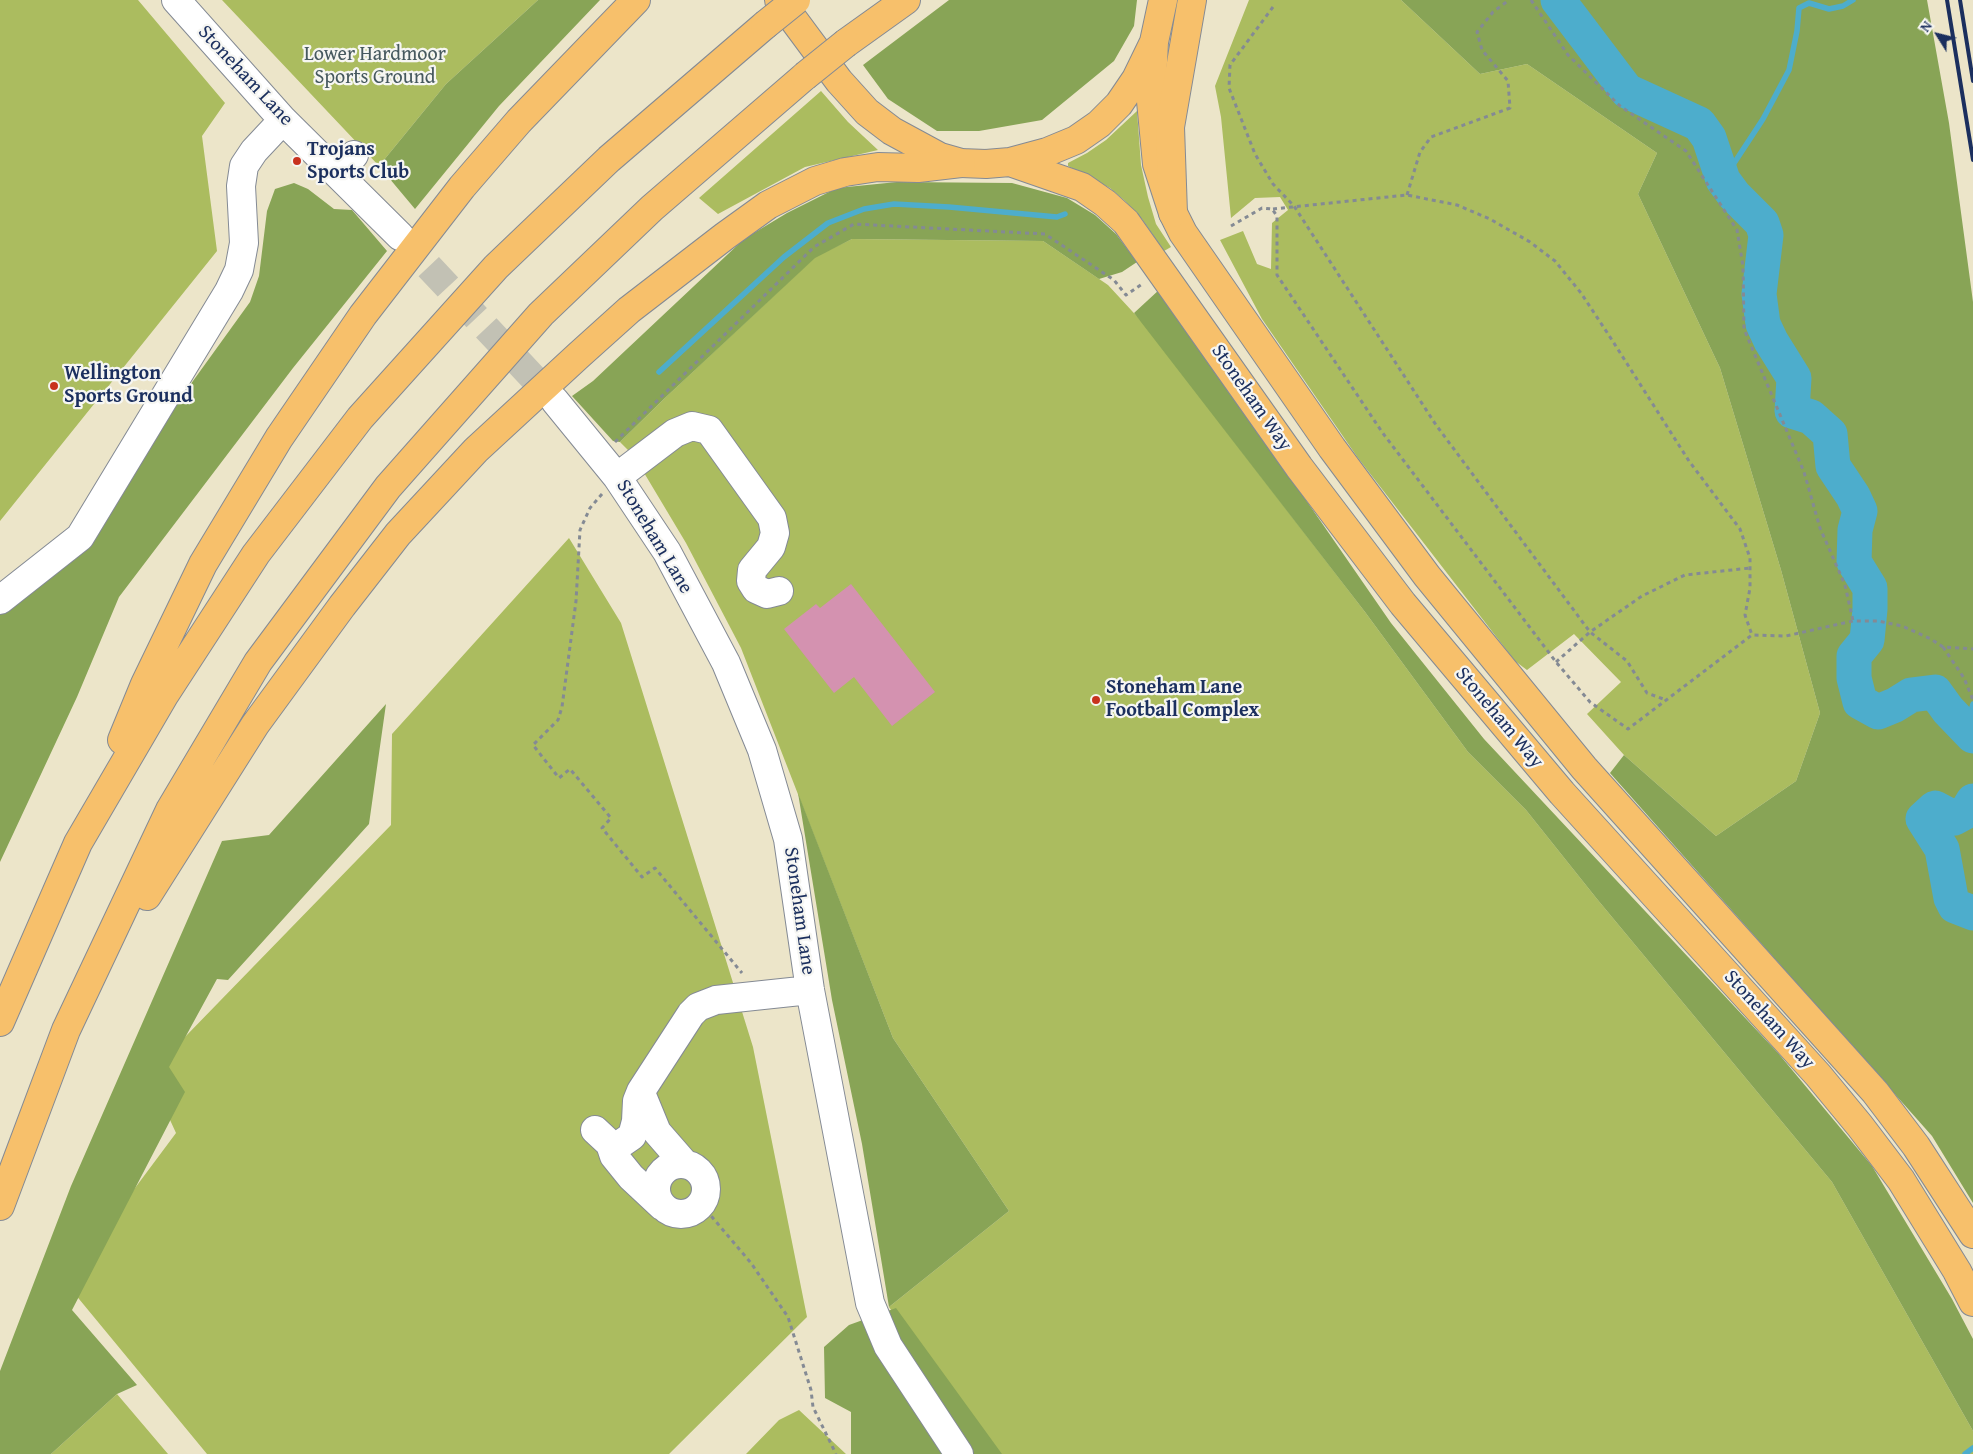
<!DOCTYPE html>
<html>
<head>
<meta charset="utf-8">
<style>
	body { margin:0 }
	#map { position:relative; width:1973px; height:1454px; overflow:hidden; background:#ece5c9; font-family:"Gentium Book Plus",serif }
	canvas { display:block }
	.north { position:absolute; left:1913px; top:10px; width:50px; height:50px; -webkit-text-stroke:4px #f6f6f2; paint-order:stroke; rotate:306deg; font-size:14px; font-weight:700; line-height:20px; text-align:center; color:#1b2f5e }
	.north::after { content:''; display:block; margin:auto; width:18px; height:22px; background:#1b2f5e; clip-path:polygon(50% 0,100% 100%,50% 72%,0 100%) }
</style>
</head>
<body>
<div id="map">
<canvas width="1973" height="1454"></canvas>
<div class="north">N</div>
</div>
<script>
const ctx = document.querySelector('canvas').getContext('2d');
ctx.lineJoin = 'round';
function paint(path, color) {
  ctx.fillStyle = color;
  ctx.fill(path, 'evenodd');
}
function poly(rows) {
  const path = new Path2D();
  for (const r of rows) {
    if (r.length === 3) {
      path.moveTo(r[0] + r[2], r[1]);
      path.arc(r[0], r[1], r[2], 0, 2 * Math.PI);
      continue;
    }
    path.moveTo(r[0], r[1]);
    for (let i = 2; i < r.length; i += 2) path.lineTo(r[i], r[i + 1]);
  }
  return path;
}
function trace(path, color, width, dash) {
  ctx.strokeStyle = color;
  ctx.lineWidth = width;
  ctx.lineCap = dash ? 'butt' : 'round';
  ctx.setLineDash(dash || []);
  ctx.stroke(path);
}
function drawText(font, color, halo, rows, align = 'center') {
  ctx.font = font + ' "Gentium Book Plus",serif';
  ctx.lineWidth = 4.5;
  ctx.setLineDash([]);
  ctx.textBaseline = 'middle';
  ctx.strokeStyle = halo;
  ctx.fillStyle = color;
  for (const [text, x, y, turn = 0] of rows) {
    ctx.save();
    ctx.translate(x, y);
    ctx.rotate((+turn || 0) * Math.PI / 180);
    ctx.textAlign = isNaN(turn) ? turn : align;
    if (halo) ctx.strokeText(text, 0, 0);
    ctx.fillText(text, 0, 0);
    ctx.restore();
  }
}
const green = poly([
	[0,0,138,0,225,103,202,136,217,251,0,521],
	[222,0,538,0,446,84,379,166],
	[1249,0,1401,0,1480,74,1527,64,1657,153,1638,194,1720,368,1781,570,1820,713,1796,781,1716,836,1624,755,1587,714,1621,682,1574,634,1527,670,1515,661,1358,458,1262,319,1220,240,1243,231,1257,264,1271,269,1272,223,1288,210,1280,197,1255,198,1231,218,1221,117,1215,86],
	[821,91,848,122,878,150,805,167,718,214,699,198],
	[1137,111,1141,165,1148,197,1156,224,1171,247,1164,251,1142,219,1125,201,1110,188,1068,166,1068,163,1087,153,1106,140],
	[852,239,1043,241,1108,285,1144,324,1365,612,1468,752,1526,810,1597,899,1832,1182,1973,1431,1973,1454,994,1454,889,1307,1009,1211,893,1038,741,648,686,543,634,456,620,442,665,398,815,257],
	[569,538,621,623,753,1047,807,1317,669,1454,207,1454,65,1282,176,1133,149,1074,391,825,392,734],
	[117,1394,168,1454,51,1454],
	[799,1410,846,1454,746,1454,779,1420]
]);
const forest = poly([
	[538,0,600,0,499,106,415,209,379,166,446,84],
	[949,0,1137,0,1134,26,1114,61,1042,120,979,131,937,131,888,99,863,65],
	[1401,0,1927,0,1949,123,1973,302,1973,1203,1932,1136,1610,773,1624,755,1716,836,1796,781,1820,713,1781,570,1720,368,1638,194,1657,153,1527,64,1480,74],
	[897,182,1012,183,1067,198,1095,215,1116,234,1137,262,1122,272,1099,279,1043,241,852,239,815,258,665,398,620,442,613,441,572,396,593,381,744,239,787,213,837,188],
	[294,183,308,189,334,209,352,210,387,251,293,368,119,597,77,697,0,862,0,610,92,540,180,399,250,302,259,276,267,211,275,189],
	[1160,289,1391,623,1484,739,1778,1053,1872,1166,1952,1299,1973,1339,1973,1431,1832,1182,1597,899,1526,810,1468,752,1365,612,1134,313],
	[386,704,369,824,228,980,217,979,169,1067,185,1092,72,1310,137,1385,117,1394,51,1454,0,1454,0,1371,71,1186,222,841,269,835],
	[798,793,893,1038,1009,1211,889,1307,862,1144,832,1000],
	[896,1308,1002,1454,851,1454,851,1412,825,1398,824,1347,849,1325]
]);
const stream = poly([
	[1723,180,1763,119,1789,70,1797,31,1799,8,1809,3,1829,9,1843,6,1853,0],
	[659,372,784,257,828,223,864,209,894,204,949,207,1057,217,1065,214],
	[1966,727,1973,704],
	[1965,1454,1973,1448]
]);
const river = poly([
	[1558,0,1627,91,1699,124,1709,138,1723,180,1734,195,1762,223,1766,235,1759,294,1763,324,1771,341,1794,378,1792,411,1811,417,1830,434,1833,466,1853,496,1860,511,1855,530,1854,562,1870,588,1870,609,1867,640,1854,656,1854,678,1860,702,1878,712,1895,705,1911,695,1935,692,1948,710,1973,736],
	[1973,801,1967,811,1954,818,1935,808,1923,819,1942,849,1951,898,1955,906,1973,913]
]);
const building = poly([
	[851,584,935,692,892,726,854,677,834,693,784,629,816,604,820,608]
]);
const minorTunnel = poly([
	[400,236,555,401]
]);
const path = poly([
	[1531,0,1568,55,1620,106,1686,151,1737,230,1743,266,1744,329,1804,472,1820,528,1845,585,1853,621],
	[1273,7,1230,65,1229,88,1255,154,1273,184,1294,206,1436,425,1590,632,1627,661,1647,693,1666,700],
	[1407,195,1420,152,1431,137,1510,108,1508,81,1482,50,1477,32,1493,12,1509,0],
	[1273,209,1407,195,1457,205,1490,219,1530,242,1555,261,1581,293,1612,340,1689,461,1740,529,1750,558,1750,588,1745,615,1752,635],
	[1231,226,1262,208,1272,209,1277,216,1277,275,1382,432,1556,662,1590,702,1628,729,1752,635,1786,636,1853,621,1878,621,1902,626,1931,639,1943,647,1973,649],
	[615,442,814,247,854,224,1045,234,1114,280,1126,295,1142,284],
	[602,494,590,508,580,530,576,601,562,707,558,720,533,745,559,778,570,769,611,818,602,828,642,877,655,868,742,973],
	[1943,647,1964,678,1973,700],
	[1556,662,1590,632,1642,596,1685,575,1750,568],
	[701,1204,751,1263,788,1317,811,1390,813,1407,836,1454]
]);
const minor = poly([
	[176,0,283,120,400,236],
	[338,173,354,155],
	[555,401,617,477,667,552,726,663,762,750,788,839,810,990,870,1303,888,1346,959,1454],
	[617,477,675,433,692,426,709,430,772,518,775,533,771,547,752,570,751,581,756,589,767,594,779,591],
	[0,600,80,537,229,291,239,270,244,243,241,186,244,166,254,151,283,120],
	[641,1093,657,1132,684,1163],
	[595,1130,610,1144,619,1145,632,1136,636,1121,637,1101,641,1091,691,1014,698,1007,716,1000,810,990],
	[610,1144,614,1156,631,1177,662,1206],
	[681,1189,25]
]);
const major = poly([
	[779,0,839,81,867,112,892,131,940,157,961,163,986,164,1010,162,1047,152,1076,140,1099,124,1119,104,1136,79,1154,42,1163,0],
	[1154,42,1151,101,1157,164,1173,213,1183,233,1332,448,1427,576,1584,768,1875,1092,1916,1146,1973,1234],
	[1010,162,1082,187,1105,203,1126,222,1299,467,1403,604,1562,793,1818,1075,1860,1126,1901,1180,1957,1271,1973,1302]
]);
const highway = poly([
	[846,43,906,0],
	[1173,213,1170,127,1192,0],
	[122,740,145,684,203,564,279,438,363,315,462,187,519,121,636,0],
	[147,896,255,725,342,606,398,534,476,450,579,355,629,310,725,236,768,205,815,181,845,172,878,167,918,168,961,163],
	[0,1022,78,843,165,694,256,554,360,418,496,267,609,159,765,25],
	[0,1206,66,1030,170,810,258,662,388,487,541,314,652,208,805,76]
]);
const rail = poly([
	[1947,0,1973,160],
	[1960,0,1973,81]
]);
const highwayBridge = poly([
	[765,25,796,0],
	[805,76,846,43]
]);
const markers = [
	[297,161,5,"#c8321e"],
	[54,386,5,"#c8321e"],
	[1096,700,5,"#c8321e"]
];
const parkNames = [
	["Lower Hardmoor",375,55],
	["Sports Ground",375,78]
];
const streetNames = [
	["Stoneham Lane",245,76,47],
	["Stoneham Way",1251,398,55],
	["Stoneham Lane",654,537,59],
	["Stoneham Way",1499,718,50],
	["Stoneham Lane",799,911,82],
	["Stoneham Way",1769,1020,48]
];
const poiNames = [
	["Trojans",307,150],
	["Sports Club",307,173],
	["Wellington",64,374],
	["Sports Ground",64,397],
	["Stoneham Lane",1106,688],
	["Football Complex",1106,711]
];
paint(green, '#abbc5f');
paint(forest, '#88a456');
trace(stream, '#4dadcc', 5.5);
trace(river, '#4dadcc', 35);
paint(building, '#d492b0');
trace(minorTunnel, '#c2c1b4', 28, [28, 14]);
trace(minor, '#848a94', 30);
trace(major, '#848a94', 30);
trace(highway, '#848a94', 30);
trace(path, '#848a94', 3, [4, 4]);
trace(minor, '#fff', 28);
trace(major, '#f7c06b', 28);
trace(highway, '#f7c06b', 28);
trace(rail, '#1b2f5e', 4);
trace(highwayBridge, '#848a94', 30, []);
trace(highwayBridge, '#f7c06b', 28);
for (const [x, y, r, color] of markers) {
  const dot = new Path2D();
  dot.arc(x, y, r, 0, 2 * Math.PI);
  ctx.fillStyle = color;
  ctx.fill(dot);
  trace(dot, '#f6f6f2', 2);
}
drawText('20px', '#46595e', '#f6f6f2', parkNames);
drawText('20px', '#1b2f5e', '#f6f6f2', streetNames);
drawText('bold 20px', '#1b2f5e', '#f6f6f2', poiNames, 'left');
</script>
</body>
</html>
